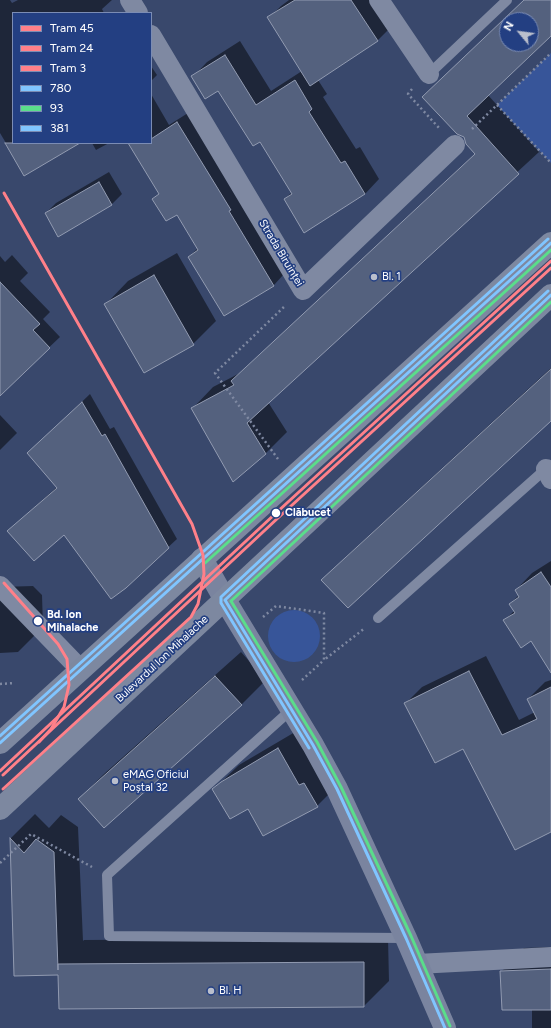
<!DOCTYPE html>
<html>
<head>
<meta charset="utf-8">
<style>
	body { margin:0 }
	#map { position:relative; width:551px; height:1028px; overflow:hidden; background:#39486c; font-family:Figtree,sans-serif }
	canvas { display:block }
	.legend { position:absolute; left:12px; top:12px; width:140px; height:132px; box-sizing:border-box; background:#233f82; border:1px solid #7b8cb4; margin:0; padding:5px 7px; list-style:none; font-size:12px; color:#fff }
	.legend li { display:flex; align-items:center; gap:8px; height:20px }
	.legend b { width:20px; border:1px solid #7b8cb4 }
	.north { position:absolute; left:499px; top:12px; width:40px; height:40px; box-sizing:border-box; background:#233f82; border:1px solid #7b8cb4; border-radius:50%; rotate:299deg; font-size:11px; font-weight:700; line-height:16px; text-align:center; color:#fff }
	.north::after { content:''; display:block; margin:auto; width:14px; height:18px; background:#babfcc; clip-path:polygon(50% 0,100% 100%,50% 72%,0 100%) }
</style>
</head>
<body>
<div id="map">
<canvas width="551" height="1028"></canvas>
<ul class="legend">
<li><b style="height:5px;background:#ff8089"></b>Tram 45</li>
<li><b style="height:5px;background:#ff8089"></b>Tram 24</li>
<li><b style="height:5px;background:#ff8089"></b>Tram 3</li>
<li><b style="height:5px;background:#80c5ff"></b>780</li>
<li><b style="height:5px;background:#5add8b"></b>93</li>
<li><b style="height:5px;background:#80c5ff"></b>381</li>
</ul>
<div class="north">N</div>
</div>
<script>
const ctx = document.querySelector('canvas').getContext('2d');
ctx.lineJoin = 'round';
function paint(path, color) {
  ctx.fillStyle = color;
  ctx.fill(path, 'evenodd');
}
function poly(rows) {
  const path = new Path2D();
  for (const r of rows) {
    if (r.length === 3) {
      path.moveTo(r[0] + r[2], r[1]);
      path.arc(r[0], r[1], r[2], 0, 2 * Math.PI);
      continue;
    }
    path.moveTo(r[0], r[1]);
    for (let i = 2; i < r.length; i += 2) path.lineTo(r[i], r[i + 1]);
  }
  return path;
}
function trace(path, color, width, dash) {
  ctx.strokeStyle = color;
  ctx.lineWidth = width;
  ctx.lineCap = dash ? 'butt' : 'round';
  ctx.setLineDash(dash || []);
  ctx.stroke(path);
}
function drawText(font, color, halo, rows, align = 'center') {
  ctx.font = font + ' Figtree,sans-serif';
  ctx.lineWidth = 3.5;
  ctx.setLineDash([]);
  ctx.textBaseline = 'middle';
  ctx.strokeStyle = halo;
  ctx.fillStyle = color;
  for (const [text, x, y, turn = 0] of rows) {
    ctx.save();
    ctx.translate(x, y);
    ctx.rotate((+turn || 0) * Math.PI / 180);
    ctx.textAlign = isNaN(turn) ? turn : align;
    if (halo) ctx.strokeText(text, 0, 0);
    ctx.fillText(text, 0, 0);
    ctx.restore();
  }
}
const green = poly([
	[551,53,551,163,497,105],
	[294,636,26]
]);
const shadow = poly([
	[0,0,10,0,12,3,18,0,112,0,102,9,104,13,13,13,13,143,78,143,25,175,0,133],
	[289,0,371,0,389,29,377,41,318,80,327,94,323,97,356,149,360,147,379,179,365,194,305,231,285,199,292,192,260,140,219,89,193,77,207,62,240,41,271,91,302,71,269,18,281,6],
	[525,0,551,0,551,35,488,95,539,152,268,402,287,432,266,453,234,480,193,408,213,387,240,373,476,153,464,137,423,97],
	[507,20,531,20,531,44,507,44],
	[151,66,157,75,151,81],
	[151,94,169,125,188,113,284,274,274,285,224,315,189,257,198,248,177,213,153,199,160,193,129,143,151,143],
	[92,143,109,143,96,150],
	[109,172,122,194,112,204,59,235,46,213,56,203],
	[177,253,216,321,193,344,144,372,106,304,128,281],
	[12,255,28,273,20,281,50,312,43,319,60,337,0,394,0,256,5,262],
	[551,368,551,420,323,580,348,555],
	[90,394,110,429,114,427,177,539,125,587,64,533,17,523,57,487,37,445],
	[0,415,17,433,0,450],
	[551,561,551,671,531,640,504,621,515,610,510,604,519,595,516,590,532,573],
	[33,586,42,595,43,627,18,652,0,653,0,587],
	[241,652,266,680,241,705,79,799,104,774],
	[486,656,519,720,535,712,528,699,545,682,551,680,551,831,464,747,405,704,422,687],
	[295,732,334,789,317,806,214,789,239,765],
	[35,814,49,828,61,815,78,827,83,941,84,940,388,938,389,981,364,1006,59,974,15,975,11,838],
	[551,947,551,1028,532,1028,532,1009,501,972,524,948]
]);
const building = poly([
	[295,0,351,0,378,41,310,86,267,17,295,0],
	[524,0,551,0,551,36,467,116,519,174,247,423,266,454,233,482,191,408,234,385,231,381,475,154,466,144,464,137,457,134,422,97,524,0],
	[507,20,531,20,531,44,507,44,507,20],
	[225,55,256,105,295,80,312,109,309,112,341,163,345,161,365,194,304,233,284,199,292,194,260,142,253,146,218,91,205,99,191,76,225,55],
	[177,122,231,210,229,211,274,286,224,316,188,257,198,250,177,215,166,221,152,199,159,194,128,143,151,143,151,139,177,122],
	[5,143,80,143,24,176,5,143],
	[99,182,112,205,58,237,45,213,99,182],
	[154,275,194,345,144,373,104,304,154,275],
	[0,282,40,324,33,330,50,348,0,396,0,282],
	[551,369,551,421,348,608,321,580,551,369],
	[82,402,102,436,105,434,169,548,126,588,111,599,64,535,34,561,7,531,57,488,27,453,82,402],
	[541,572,551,587,551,673,531,641,521,648,503,620,515,613,509,604,519,597,515,590,541,572],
	[469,671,502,735,537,719,527,699,551,687,551,832,515,850,463,749,435,763,404,703,469,671],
	[215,676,242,705,104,828,78,799,215,676],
	[278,748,299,785,304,783,318,807,263,836,248,809,230,819,212,789,221,782,278,748],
	[10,838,24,853,36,839,54,852,58,970,58,964,364,962,364,1007,59,1009,58,975,14,976,10,838],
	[551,969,551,1010,502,1010,500,971,551,969]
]);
const path = poly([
	[412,89,408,94,439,128],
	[497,105,551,163],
	[472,129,551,53],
	[278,459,215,373,286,305],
	[263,617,276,606,324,613,324,660,365,628],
	[302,680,324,660],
	[0,684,14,683],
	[0,863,31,834,92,867]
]);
const lane = poly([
	[429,74,507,0],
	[378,618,548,467],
	[292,709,107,875,109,936,406,938]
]);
const street = poly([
	[130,0,138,13],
	[379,0,429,74],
	[151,35,303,290,455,145],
	[546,469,551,479],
	[0,586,81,670],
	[417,964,551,957]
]);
const secondary = poly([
	[202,559,225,600,313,745,337,789,406,938,445,1028]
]);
const primary = poly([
	[0,743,551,243],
	[0,809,551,295]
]);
const bus1 = poly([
	[0,743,551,243],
	[445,1028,406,938,337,789,313,745,225,600,551,295]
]);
const bus2 = poly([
	[205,563,551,250],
	[450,1026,411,936,341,787,317,742,231,601,551,302]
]);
const bus3 = poly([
	[0,736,548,239],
	[309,748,221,603,221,597,548,291]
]);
const tram1 = poly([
	[0,771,276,513,551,261]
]);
const tram2 = poly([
	[3,775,279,517,551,268]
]);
const tram3 = poly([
	[4,583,58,644,67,659,69,685,64,707,51,729,39,742],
	[3,789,191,617,198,604,204,574,203,555,192,524,4,193]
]);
const markers = [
	[374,277,4,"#babfcc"],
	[276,513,5,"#fff"],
	[38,621,5,"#fff"],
	[115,781,4,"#babfcc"],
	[211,991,4,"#babfcc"]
];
const streetNames = [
	["Strada Biruinței",281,253,59],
	["Bulevardul Ion Mihalache",162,659,-43]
];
const poiNames = [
	["Bl. 1",382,277],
	["eMAG Oficiul",123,775],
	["Poștal 32",123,788],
	["Bl. H",219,991]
];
const stopNames = [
	["Clăbucet",285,513],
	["Bd. Ion",47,615],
	["Mihalache",47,628]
];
paint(green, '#375599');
paint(shadow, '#0007');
paint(building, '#54617e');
trace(building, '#929bb1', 1);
trace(path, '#7f89a2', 2.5, [2, 3]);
trace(lane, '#7f89a2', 10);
trace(street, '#7f89a2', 20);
trace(secondary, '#7a849f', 22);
trace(primary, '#7d88a0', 22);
trace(bus1, '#80c5ff', 3);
trace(bus2, '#5add8b', 3);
trace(bus3, '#80c5ff', 3);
trace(tram1, '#ff8089', 3);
trace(tram2, '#ff8089', 3);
trace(tram3, '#ff8089', 3);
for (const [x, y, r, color] of markers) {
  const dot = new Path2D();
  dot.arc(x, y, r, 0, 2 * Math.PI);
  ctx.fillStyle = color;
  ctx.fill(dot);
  trace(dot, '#233f82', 1.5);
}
drawText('11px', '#fff', '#233f82', streetNames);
drawText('11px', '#fff', '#233f82', poiNames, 'left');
drawText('bold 11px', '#fff', '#233f82', stopNames, 'left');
</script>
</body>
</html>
